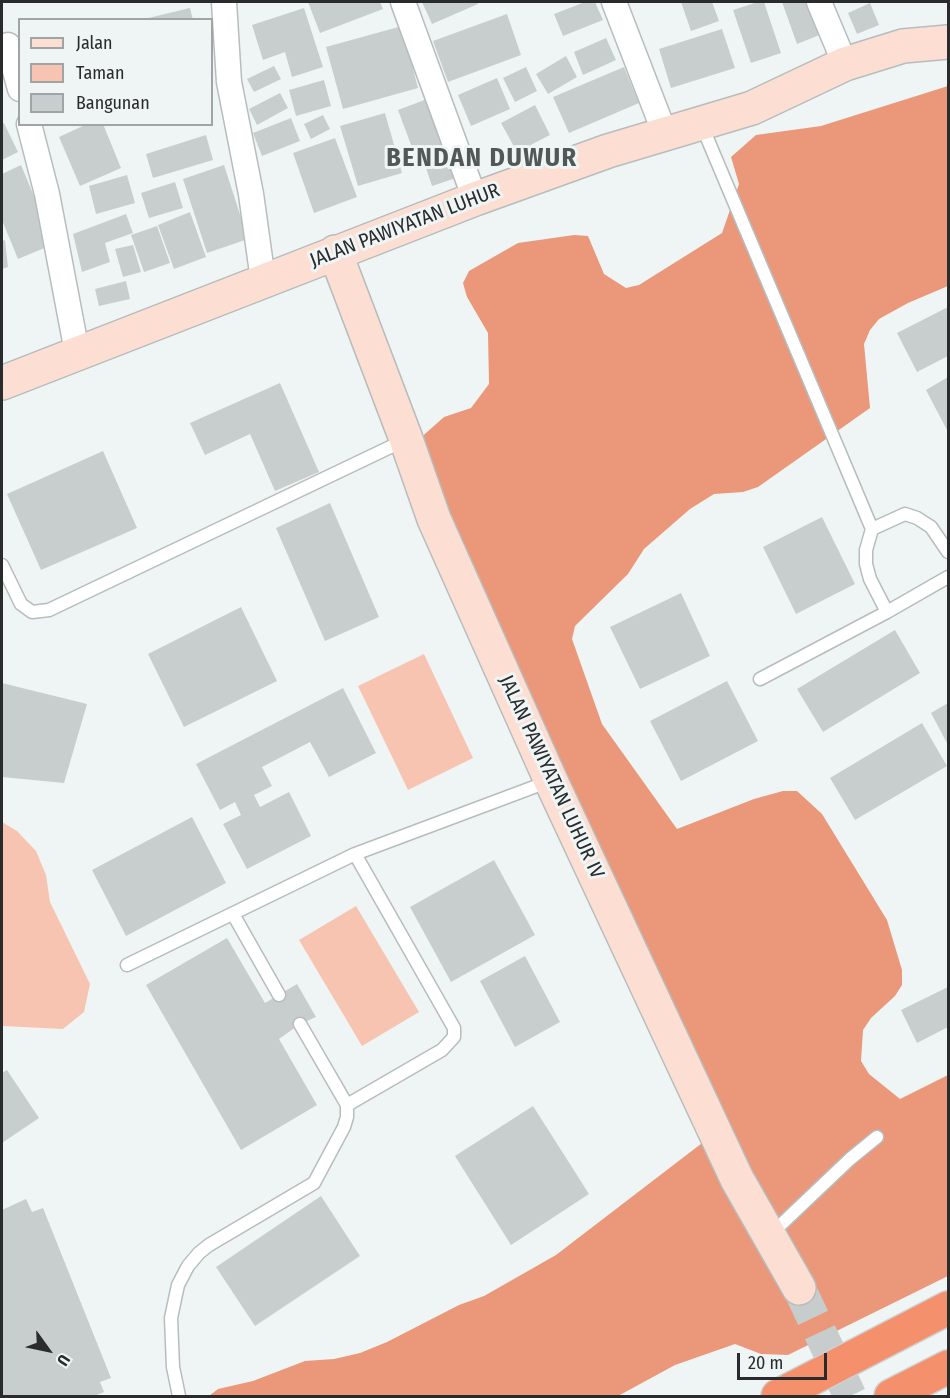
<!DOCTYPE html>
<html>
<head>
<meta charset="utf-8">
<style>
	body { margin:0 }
	#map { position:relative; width:950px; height:1398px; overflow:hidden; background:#eff5f5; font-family:"Fira Sans Condensed",sans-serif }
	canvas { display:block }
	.frame { position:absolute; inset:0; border:3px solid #292b2c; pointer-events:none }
	.legend { position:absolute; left:18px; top:18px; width:195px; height:108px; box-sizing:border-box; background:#eff5f5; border:2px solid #a0a4a5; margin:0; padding:8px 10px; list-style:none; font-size:18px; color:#292b2c }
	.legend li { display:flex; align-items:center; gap:12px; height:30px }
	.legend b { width:30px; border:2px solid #a0a4a5 }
	.north { position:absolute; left:18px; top:1320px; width:60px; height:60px; -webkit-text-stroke:4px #eff5f5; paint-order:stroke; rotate:123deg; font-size:16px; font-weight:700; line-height:24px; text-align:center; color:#292b2c }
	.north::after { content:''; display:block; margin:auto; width:21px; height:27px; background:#292b2c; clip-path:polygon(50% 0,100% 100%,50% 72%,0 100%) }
	.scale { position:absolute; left:737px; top:1353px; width:90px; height:27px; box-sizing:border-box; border:3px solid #292b2c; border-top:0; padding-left:8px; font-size:18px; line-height:21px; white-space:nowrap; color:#292b2c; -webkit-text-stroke:4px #eff5f5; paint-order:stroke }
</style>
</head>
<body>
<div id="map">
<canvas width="950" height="1398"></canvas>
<div class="frame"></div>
<ul class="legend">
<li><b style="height:8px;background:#fcded3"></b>Jalan</li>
<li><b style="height:16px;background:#f8c4b2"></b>Taman</li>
<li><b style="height:16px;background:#c8cece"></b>Bangunan</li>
</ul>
<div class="north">U</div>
<div class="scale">20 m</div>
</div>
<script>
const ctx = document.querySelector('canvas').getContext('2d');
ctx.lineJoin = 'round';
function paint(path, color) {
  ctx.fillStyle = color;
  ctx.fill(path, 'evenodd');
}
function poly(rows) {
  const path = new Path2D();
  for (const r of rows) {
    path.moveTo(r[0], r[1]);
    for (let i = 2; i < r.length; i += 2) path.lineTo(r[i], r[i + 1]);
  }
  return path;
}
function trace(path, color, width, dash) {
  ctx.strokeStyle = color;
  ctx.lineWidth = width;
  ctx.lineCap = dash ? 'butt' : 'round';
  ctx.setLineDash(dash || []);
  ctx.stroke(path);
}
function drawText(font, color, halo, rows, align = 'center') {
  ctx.font = font + ' "Fira Sans Condensed",sans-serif';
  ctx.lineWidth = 6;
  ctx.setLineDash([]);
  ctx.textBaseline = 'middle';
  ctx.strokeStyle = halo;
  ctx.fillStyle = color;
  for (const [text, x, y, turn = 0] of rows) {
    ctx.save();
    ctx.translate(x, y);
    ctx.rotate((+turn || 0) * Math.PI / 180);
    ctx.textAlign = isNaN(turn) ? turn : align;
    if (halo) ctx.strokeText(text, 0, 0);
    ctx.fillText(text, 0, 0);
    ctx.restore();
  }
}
const green = poly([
	[424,654,473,758,408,790,358,686],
	[2,822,17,831,36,851,46,875,50,902,90,984,84,1012,63,1029,2,1026],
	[356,906,419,1012,362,1046,299,940]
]);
const forest = poly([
	[948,86,948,286,908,303,879,319,870,330,864,344,870,408,758,487,743,492,714,494,690,509,644,549,628,574,575,626,572,639,602,724,677,829,754,799,783,791,797,791,822,814,887,920,902,970,902,985,895,996,871,1018,863,1030,861,1061,869,1074,900,1099,948,1075,948,1276,788,1355,761,1354,735,1344,675,1365,618,1396,209,1396,218,1389,253,1381,305,1361,334,1359,360,1353,387,1342,459,1305,484,1296,556,1255,723,1127,441,503,417,441,444,417,471,408,489,384,488,333,467,297,463,283,469,271,518,243,574,235,588,236,604,274,626,288,639,285,722,233,739,184,731,157,756,135,821,126]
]);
const building = poly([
	[308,2,380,2,383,9,320,33],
	[422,2,477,2,478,4,432,24],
	[585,2,595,2,603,20,563,36,554,14],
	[681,2,712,2,719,21,691,31],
	[758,2,764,2,781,53,751,63,733,10],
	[782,2,810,2,822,34,797,44],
	[870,3,879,25,857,34,848,13],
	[190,8,193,20,144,20,144,19],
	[304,8,323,67,292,77,285,52,263,60,252,25],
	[507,14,521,55,448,82,433,41],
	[402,26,418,88,343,109,326,47],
	[722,29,735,68,671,88,659,49],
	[606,38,616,60,583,75,574,52],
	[566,56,577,77,548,94,536,74],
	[274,66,281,79,254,92,247,79],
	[526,67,537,91,515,102,503,78],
	[624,67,639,103,569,133,553,97],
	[497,78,510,109,471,126,458,95],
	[324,80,331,106,296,116,289,90],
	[280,93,288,108,257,125,249,109],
	[427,99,446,150,417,161,398,110],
	[535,105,550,135,517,152,501,123],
	[385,113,402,173,358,186,340,126],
	[323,115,330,129,311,139,304,124],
	[291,118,300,141,262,156,253,133],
	[4,123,18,152,2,160,2,124],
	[87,124,103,124,121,168,80,186,59,137],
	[206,135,213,160,153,178,146,154],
	[335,138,357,197,314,213,293,153],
	[450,160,456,178,432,186,426,168],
	[21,165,54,244,18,259,2,220,2,174],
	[224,165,248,239,207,253,183,179],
	[127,175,135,203,96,214,89,186],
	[175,182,183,208,149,218,141,193],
	[190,212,206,257,174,269,158,225],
	[126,214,133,233,105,243,110,262,82,272,73,234],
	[157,226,170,263,144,272,131,235],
	[5,240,8,267,2,269,2,241],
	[133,245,141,272,123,277,115,249],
	[126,281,130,299,99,306,95,289],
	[948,307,948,356,917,372,897,333],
	[948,377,948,432,926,390],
	[280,383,319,472,275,491,250,434,205,455,190,423],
	[103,451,137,528,41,570,7,494],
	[330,503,379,617,325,641,276,528],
	[822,517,855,584,796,614,763,547],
	[681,593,710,656,640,689,610,627],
	[241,607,277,681,184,727,148,654],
	[895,630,920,673,823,732,797,689],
	[727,681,758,741,681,781,650,721],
	[2,683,87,704,64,783,2,777],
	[343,688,376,753,329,777,310,742,262,767,272,786,254,795,260,807,289,792,311,836,247,869,223,824,241,815,235,802,220,810,196,764],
	[948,703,948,745,931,713],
	[922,723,947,766,855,820,830,778],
	[192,817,226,883,126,936,92,870],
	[494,860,535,935,451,982,410,907],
	[227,938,265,1003,297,984,316,1017,300,1024,279,1039,317,1105,241,1150,146,985],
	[525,956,560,1022,515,1047,480,981],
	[948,987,948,1027,917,1043,901,1010],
	[7,1070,39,1118,2,1143,2,1073],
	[533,1106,589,1194,511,1245,455,1156],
	[321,1196,360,1256,255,1326,216,1267],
	[26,1199,32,1212,43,1208,111,1378,100,1382,104,1392,94,1396,2,1396,2,1210]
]);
const secondaryTunnel = poly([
	[799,1288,850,1396]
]);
const lane = poly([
	[702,126,872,529,905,514,917,518,931,527,948,552],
	[872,529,866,550,866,564,870,579,887,612,948,577],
	[2,565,21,604,32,612,49,610,405,440],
	[760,679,887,612],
	[233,914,279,995],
	[127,965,355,854,550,781],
	[347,1105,442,1050,454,1037,454,1028,355,854],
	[770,1235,850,1159,877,1137],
	[179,1396,173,1367,171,1318,178,1285,188,1266,199,1253,209,1245,314,1183,344,1127,347,1117,347,1105,300,1024]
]);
const street = poly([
	[224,2,229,82,251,194,263,280],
	[403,2,475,199],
	[614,2,665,134],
	[819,2,845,64],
	[8,45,20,89],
	[29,124,47,194,77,352]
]);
const secondary = poly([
	[335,252,406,439,434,519,551,781,737,1179,799,1288],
	[2,383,475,199,608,151,752,108,845,64,903,46,948,42]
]);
const highway = poly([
	[778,1396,948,1308],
	[891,1396,948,1367]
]);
const streetNames = [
	["JALAN PAWIYATAN LUHUR",405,226,-21],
	["JALAN PAWIYATAN LUHUR IV",551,777,65]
];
const districtNames = [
	["BENDAN DUWUR",482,159]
];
paint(green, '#f8c4b2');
paint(forest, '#eb9779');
paint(building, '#c8cece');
trace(secondaryTunnel, '#c7cdcd', 33, [33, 16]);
trace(lane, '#b7bdbd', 15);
trace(street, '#b7bdbd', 27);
trace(secondary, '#b7bdbd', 36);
trace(highway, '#d0d0d1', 36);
trace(lane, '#fff', 12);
trace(street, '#fff', 24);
trace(secondary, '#fcded3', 33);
trace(highway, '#f4906c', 33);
drawText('20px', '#292b2c', '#eff5f5', streetNames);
ctx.letterSpacing = '1.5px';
drawText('bold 26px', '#525757', '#eff5f5', districtNames);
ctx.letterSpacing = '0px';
</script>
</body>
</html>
